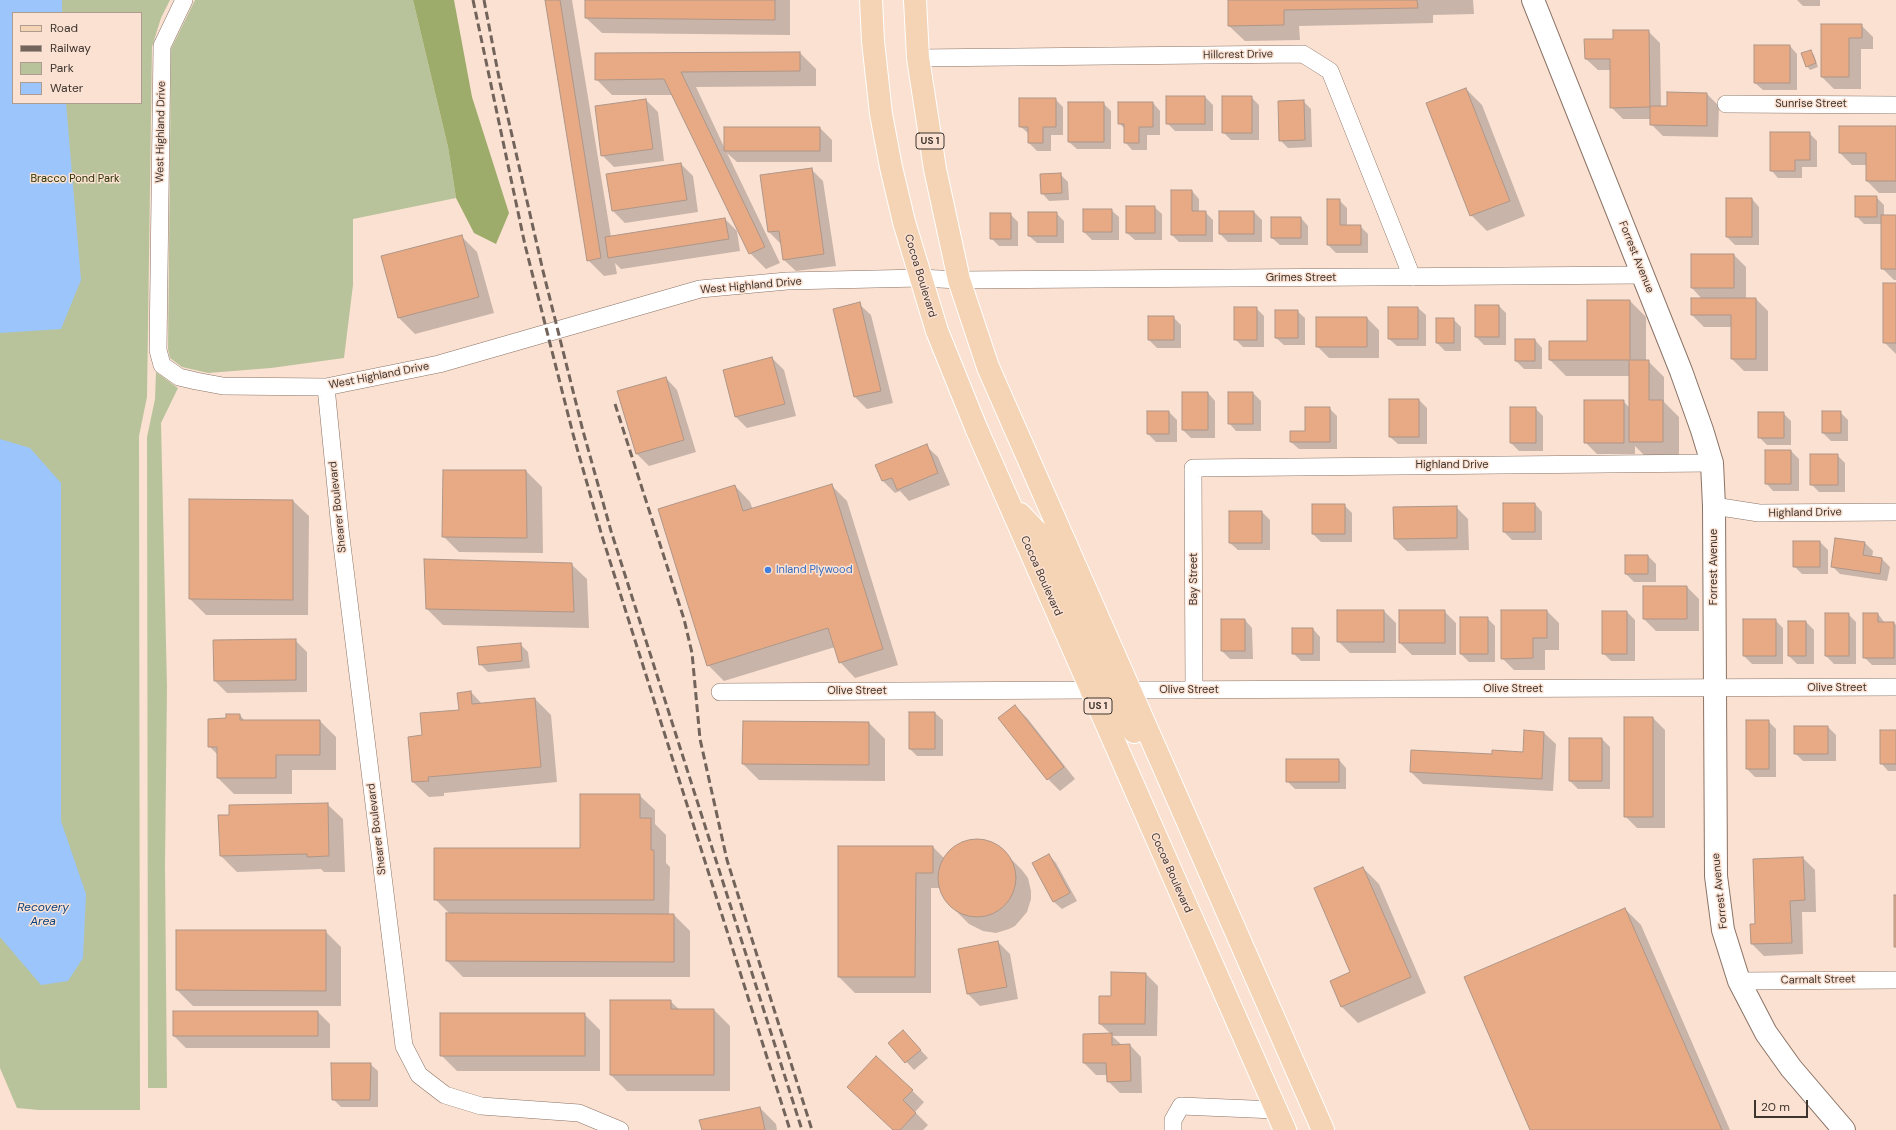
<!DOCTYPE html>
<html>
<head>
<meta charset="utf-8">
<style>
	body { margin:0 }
	#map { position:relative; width:1896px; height:1130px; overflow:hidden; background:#fbe1d2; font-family:"DM Sans",sans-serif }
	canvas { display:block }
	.legend { position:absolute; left:12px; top:12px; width:130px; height:92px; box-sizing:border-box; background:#fbe1d2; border:1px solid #af9c90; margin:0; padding:5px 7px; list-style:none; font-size:12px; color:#3e342e }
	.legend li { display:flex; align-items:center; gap:8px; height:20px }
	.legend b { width:20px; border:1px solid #af9c90 }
	.scale { position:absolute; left:1754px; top:1100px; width:54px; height:18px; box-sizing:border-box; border:2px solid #3e342e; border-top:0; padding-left:5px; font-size:12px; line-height:14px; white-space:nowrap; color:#3e342e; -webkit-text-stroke:3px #fbe1d2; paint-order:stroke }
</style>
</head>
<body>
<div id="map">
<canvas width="1896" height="1130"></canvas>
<ul class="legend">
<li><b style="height:5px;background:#f5d4b5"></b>Road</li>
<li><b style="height:5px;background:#72635b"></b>Railway</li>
<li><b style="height:11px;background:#b9c39b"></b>Park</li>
<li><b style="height:11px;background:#9cc6fb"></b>Water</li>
</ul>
<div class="scale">20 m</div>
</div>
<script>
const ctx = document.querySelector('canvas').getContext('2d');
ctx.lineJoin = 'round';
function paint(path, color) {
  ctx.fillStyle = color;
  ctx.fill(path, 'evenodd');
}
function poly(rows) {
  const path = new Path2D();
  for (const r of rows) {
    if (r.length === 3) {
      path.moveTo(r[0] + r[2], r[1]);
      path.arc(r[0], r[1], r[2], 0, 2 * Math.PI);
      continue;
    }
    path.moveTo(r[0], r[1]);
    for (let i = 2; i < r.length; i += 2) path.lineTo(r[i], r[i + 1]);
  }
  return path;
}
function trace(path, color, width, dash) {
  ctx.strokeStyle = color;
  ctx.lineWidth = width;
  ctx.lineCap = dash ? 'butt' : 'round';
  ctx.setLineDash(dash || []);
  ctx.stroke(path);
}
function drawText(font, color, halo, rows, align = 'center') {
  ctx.font = font + ' "DM Sans",sans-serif';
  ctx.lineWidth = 3;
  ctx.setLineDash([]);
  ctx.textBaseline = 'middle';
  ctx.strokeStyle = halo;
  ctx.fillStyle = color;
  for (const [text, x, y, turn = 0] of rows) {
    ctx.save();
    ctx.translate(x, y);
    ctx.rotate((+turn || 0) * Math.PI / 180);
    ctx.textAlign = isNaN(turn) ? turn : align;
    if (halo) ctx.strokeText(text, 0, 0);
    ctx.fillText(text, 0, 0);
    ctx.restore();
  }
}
const green = poly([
	[0,0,170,0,161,18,152,47,147,397,139,436,140,1110,39,1110,17,1108,0,1068],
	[13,13,141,13,141,103,13,103],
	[195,0,413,0,448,147,456,198,353,219,353,285,344,358,271,368,208,373,182,367,170,358,168,349,171,49],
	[156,372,178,388,161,423,167,687,165,865,167,1088,148,1088,147,437,155,399]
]);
const forest = poly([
	[413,0,454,0,472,97,509,213,496,244,474,233,456,198,448,147]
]);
const water = poly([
	[0,0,62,0,62,13,13,13,13,103,66,103,81,280,61,329,0,333],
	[0,439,30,448,61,483,61,821,86,894,83,958,68,981,41,985,0,937]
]);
const shadow = poly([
	[546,0,572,0,611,237,725,219,737,231,740,251,621,269,615,263,617,274,604,276,588,260],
	[586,0,790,0,790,35,602,33,586,18],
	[1229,0,1473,0,1474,14,1433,15,1433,23,1299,26,1300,40,1245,41,1229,26],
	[1797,0,1820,0,1820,6,1803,6],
	[1822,25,1861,25,1873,37,1873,49,1861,49,1861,89,1834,89,1822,77],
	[1648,31,1660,43,1661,107,1668,107,1707,94,1719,106,1718,137,1663,136,1651,124,1651,119,1623,119,1611,107,1611,70,1598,70,1586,59],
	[1790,46,1797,54,1797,90,1763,90,1755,83],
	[1810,51,1814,55,1818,67,1810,70,1807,66],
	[800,53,816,69,816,86,696,87,725,149,820,128,832,140,832,162,737,162,727,153,780,263,766,269,750,253,672,95,612,95,596,79],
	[1466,89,1482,105,1525,216,1487,231,1471,215],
	[1205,97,1213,105,1213,131,1175,131,1167,123],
	[1251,97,1259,105,1259,140,1231,140,1223,132],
	[1055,99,1063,107,1063,135,1051,135,1051,151,1037,151,1029,143,1029,134,1020,126],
	[646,100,658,112,664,161,614,167,602,155],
	[1303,101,1311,109,1312,147,1288,148,1280,140],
	[1103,103,1111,111,1111,149,1077,149,1069,142],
	[1153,103,1160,111,1160,135,1147,135,1147,150,1132,150,1125,142,1125,129,1119,123],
	[1896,127,1896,193,1879,193,1867,181,1867,165,1852,165,1840,153],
	[1809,133,1817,141,1817,167,1802,167,1802,178,1778,178,1771,170],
	[681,164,693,176,698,212,625,223,613,211],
	[811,169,823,181,836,266,796,271,784,260,781,244,769,232],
	[1060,174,1068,182,1069,200,1049,201,1042,193],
	[1192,191,1199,199,1199,212,1205,212,1213,220,1213,242,1179,242,1172,235],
	[1876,197,1884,205,1884,216,1896,216,1896,280,1894,280,1882,268,1882,224,1864,224,1856,216],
	[1752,199,1759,207,1759,245,1735,245,1727,237],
	[1339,200,1347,208,1347,226,1360,226,1368,234,1368,253,1336,253,1328,245],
	[1154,207,1162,214,1162,240,1135,240,1127,233],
	[1111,210,1119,217,1119,240,1092,240,1084,232],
	[1220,212,1254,212,1262,220,1262,242,1228,242,1220,234],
	[1056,213,1064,221,1064,243,1037,243,1029,236],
	[1010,214,1018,222,1018,246,999,246,991,238],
	[1301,218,1308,226,1308,245,1280,245,1272,238],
	[461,236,477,252,494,313,415,334,399,318,383,257],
	[1692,255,1734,255,1746,267,1746,299,1756,299,1768,311,1768,371,1744,371,1732,359,1732,327,1704,327,1692,315,1702,299,1692,288],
	[1896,284,1896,354,1884,342],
	[1630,301,1646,317,1646,361,1648,361,1664,377,1664,402,1679,417,1679,457,1646,457,1635,446,1635,454,1597,454,1585,442,1623,401,1630,408,1630,376,1566,376,1550,360,1588,342],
	[859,304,871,315,893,403,867,409,855,397,834,309],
	[1476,306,1499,306,1506,313,1506,345,1484,345,1476,337],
	[1256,308,1264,316,1264,347,1243,347,1235,339],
	[1418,308,1426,315,1426,346,1397,346,1389,339],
	[1297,311,1305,318,1305,345,1284,345,1276,338],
	[1149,317,1173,317,1181,325,1181,348,1157,348,1149,340],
	[1367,318,1379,330,1379,358,1329,358,1317,346],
	[1453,319,1461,327,1461,351,1445,351,1437,343],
	[1535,340,1542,348,1542,369,1524,369,1516,361],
	[772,358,784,370,796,416,747,428,736,417],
	[666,378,677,390,696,452,649,466,637,454],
	[1208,393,1215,401,1215,438,1191,438,1183,430],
	[1253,393,1261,401,1261,431,1236,431,1229,423],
	[1419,400,1427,408,1427,444,1398,444,1390,437],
	[1329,408,1337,416,1337,449,1299,449,1291,442,1306,432],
	[1535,408,1543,416,1543,451,1519,451,1511,443],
	[1169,412,1177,420,1177,442,1156,442,1148,434],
	[1840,412,1848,420,1848,441,1831,441,1823,433],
	[1783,413,1791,421,1791,445,1767,445,1759,437],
	[926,446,938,457,950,485,909,501,900,491,895,493,883,481,876,466],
	[1791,451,1799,459,1799,491,1773,491,1766,483],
	[1837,455,1845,463,1845,492,1819,492,1811,484],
	[526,471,542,487,543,553,459,552,443,536],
	[831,485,847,501,898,665,855,678,840,662,835,647,724,681,708,665,735,486,750,502,753,510],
	[293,501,309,516,308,615,206,615,190,599],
	[1535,504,1542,512,1542,540,1512,540,1504,532],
	[1344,505,1352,513,1352,542,1321,542,1313,534],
	[1456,507,1468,519,1469,550,1407,551,1395,539],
	[1262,512,1270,520,1270,550,1238,550,1230,543],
	[1836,539,1865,543,1873,551,1872,558,1882,559,1890,567,1887,581,1840,574,1832,566],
	[1820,542,1828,550,1828,574,1802,574,1794,566],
	[1626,556,1648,556,1656,564,1656,582,1634,582,1626,574],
	[571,564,587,579,589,628,443,625,427,609],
	[1687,587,1699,599,1699,631,1656,631,1644,619],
	[1384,611,1396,623,1396,653,1350,653,1338,641],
	[1444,611,1456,623,1456,655,1412,655,1400,643],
	[1547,611,1559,623,1559,650,1545,650,1545,670,1514,670,1502,658],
	[1627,612,1635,620,1635,661,1611,661,1603,653],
	[1848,614,1856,622,1856,664,1834,664,1826,656],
	[1878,614,1885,623,1894,623,1896,625,1896,665,1872,665,1864,657],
	[1487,618,1495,626,1495,662,1469,662,1461,654],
	[1245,620,1252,628,1253,659,1230,659,1222,651],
	[1775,620,1783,628,1783,664,1752,664,1744,656],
	[1806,622,1814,630,1814,664,1797,664,1789,656],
	[1313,629,1320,637,1320,661,1301,661,1293,653],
	[295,640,307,652,307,692,227,693,215,681],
	[520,644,528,652,530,668,488,672,480,664],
	[471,692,482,704,535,699,551,715,557,782,444,793,444,796,429,797,413,782,423,736,460,710],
	[1015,706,1027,718,1075,779,1060,791,1048,779],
	[935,713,943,720,943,756,917,756,910,749],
	[240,715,245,721,320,721,336,737,336,770,292,770,292,794,234,794,218,778,218,755,209,746,227,719],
	[1625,718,1653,718,1665,730,1665,828,1637,828,1625,816],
	[1768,721,1776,729,1776,777,1755,777,1747,769],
	[744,722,869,723,885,739,885,781,759,780,743,764],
	[1828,727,1836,735,1836,761,1803,761,1795,753],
	[1525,731,1544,733,1556,744,1553,791,1423,784,1411,772,1493,755,1524,753],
	[1896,731,1896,771,1888,771,1881,763],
	[1570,739,1602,739,1610,747,1610,789,1578,789,1570,781],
	[1339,760,1346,768,1346,789,1295,789,1287,781],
	[639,795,655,810,655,824,666,835,666,863,670,867,669,915,674,915,690,931,690,977,463,977,447,961,450,914,435,899,581,849],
	[327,804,343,819,345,872,324,872,321,869,237,872,221,856],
	[977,840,990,843,1006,854,1022,870,1028,878,1031,891,1031,899,1027,912,1015,926,1009,929,996,933,983,931,969,924,953,908,941,892,941,888,931,888,931,993,855,993,839,977,839,847,933,847,945,859,952,849,964,843],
	[1049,855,1056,863,1077,901,1062,909,1054,902,1033,863],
	[1803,858,1815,870,1816,912,1802,912,1803,954,1764,956,1752,944],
	[1363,868,1379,884,1426,993,1358,1023,1342,1007,1331,982,1352,973],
	[1625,909,1641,925,1730,1130,1532,1130],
	[325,931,341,947,341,1006,193,1006,177,990],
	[998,942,1010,954,1018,999,980,1006,968,994,960,949],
	[1146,974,1158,986,1157,1036,1112,1036,1122,1045,1130,1045,1141,1057,1142,1093,1120,1093,1108,1081,1108,1075,1096,1075,1084,1063,1111,1034,1100,1024,1112,997],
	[670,1001,680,1010,714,1010,730,1026,730,1091,627,1091,611,1075],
	[318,1012,330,1024,330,1048,186,1048,174,1036],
	[584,1014,600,1030,600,1071,457,1071,441,1055],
	[910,1039,928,1058,914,1070,889,1043],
	[877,1057,924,1102,915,1112,928,1125,923,1130,893,1130],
	[370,1064,378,1071,378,1107,341,1107,333,1099],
	[760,1108,776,1124,777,1130,703,1130]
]);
const building = poly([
	[545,0,560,0,601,258,587,261,545,0],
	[585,0,775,0,775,20,585,18,585,0],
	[1228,0,1417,0,1418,8,1284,10,1284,25,1228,26,1228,0],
	[1821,24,1862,24,1862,38,1849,38,1849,77,1821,77,1821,24],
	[1613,30,1649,30,1650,107,1610,108,1610,59,1585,59,1584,39,1613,39,1613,30],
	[1754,45,1790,45,1790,83,1754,83,1754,45],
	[1811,50,1816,63,1806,67,1801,53,1811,50],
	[800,52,800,71,681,72,765,247,749,254,664,79,595,80,595,53,800,52],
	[1466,88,1510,201,1470,216,1426,103,1466,88],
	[1667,92,1707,93,1707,126,1650,125,1650,106,1667,106,1667,92],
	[1166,96,1205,96,1205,124,1166,124,1166,96],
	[1222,96,1252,96,1252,133,1222,133,1222,96],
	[1019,98,1056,98,1056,127,1043,127,1043,143,1028,143,1028,127,1019,127,1019,98],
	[646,99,653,149,601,156,595,106,646,99],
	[1304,100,1305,140,1279,141,1278,101,1304,100],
	[1068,102,1104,102,1104,142,1068,142,1068,102],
	[1118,102,1153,102,1153,127,1139,127,1139,143,1124,143,1124,124,1118,124,1118,102],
	[1839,126,1896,126,1896,181,1866,181,1866,153,1839,153,1839,126],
	[724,127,820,127,820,151,724,151,724,127],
	[1770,132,1810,132,1810,160,1795,160,1795,171,1770,171,1770,132],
	[681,163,687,200,612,211,606,174,681,163],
	[812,168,824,254,783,260,779,231,768,232,760,175,812,168],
	[1061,173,1062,193,1041,194,1040,174,1061,173],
	[1171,190,1192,190,1192,211,1206,211,1206,235,1171,235,1171,190],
	[1855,196,1877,196,1877,217,1855,217,1855,196],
	[1726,198,1752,198,1752,237,1726,237,1726,198],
	[1327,199,1340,199,1340,225,1361,225,1361,245,1327,245,1327,199],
	[1126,206,1155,206,1155,233,1126,233,1126,206],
	[1083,209,1112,209,1112,232,1083,232,1083,209],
	[1219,211,1254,211,1254,234,1219,234,1219,211],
	[1028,212,1057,212,1057,236,1028,236,1028,212],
	[990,213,1011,213,1011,239,990,239,990,213],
	[1881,215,1896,215,1896,269,1881,269,1881,215],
	[1271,217,1301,217,1301,238,1271,238,1271,217],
	[725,218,729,239,608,258,605,237,725,218],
	[462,235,479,297,398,318,381,256,462,235],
	[1691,254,1734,254,1734,288,1691,288,1691,254],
	[1883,283,1896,283,1896,343,1883,343,1883,283],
	[1691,298,1756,298,1756,359,1731,359,1731,315,1691,315,1691,298],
	[1587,300,1630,300,1630,360,1649,360,1649,400,1663,400,1663,442,1629,442,1629,360,1549,360,1549,341,1587,341,1587,300],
	[860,302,881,391,854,397,833,309,860,302],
	[1475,305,1499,305,1499,337,1475,337,1475,305],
	[1234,307,1257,307,1257,340,1234,340,1234,307],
	[1388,307,1418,307,1418,339,1388,339,1388,307],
	[1275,310,1298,310,1298,338,1275,338,1275,310],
	[1148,316,1174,316,1174,340,1148,340,1148,316],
	[1316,317,1367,317,1367,347,1316,347,1316,317],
	[1436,318,1454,318,1454,343,1436,343,1436,318],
	[1515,339,1535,339,1535,361,1515,361,1515,339],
	[772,357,785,404,735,417,723,370,772,357],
	[666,377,684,440,636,454,617,391,666,377],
	[1182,392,1208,392,1208,430,1182,430,1182,392],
	[1228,392,1253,392,1253,424,1228,424,1228,392],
	[1389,399,1419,399,1419,437,1389,437,1389,399],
	[1584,400,1624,400,1624,443,1584,443,1584,400],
	[1305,407,1330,407,1330,442,1290,442,1290,431,1305,431,1305,407],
	[1510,407,1536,407,1536,443,1510,443,1510,407],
	[1147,411,1169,411,1169,434,1147,434,1147,411],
	[1822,411,1841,411,1841,433,1822,433,1822,411],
	[1758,412,1784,412,1784,438,1758,438,1758,412],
	[927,444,938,473,897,490,892,478,882,481,875,465,927,444],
	[1765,450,1791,450,1791,484,1765,484,1765,450],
	[1810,454,1838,454,1838,485,1810,485,1810,454],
	[443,470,526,470,527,538,442,537,443,470],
	[832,484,883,649,839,663,828,628,707,666,658,509,735,485,743,511,832,484],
	[189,499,293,500,293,600,189,599,189,499],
	[1503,503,1535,503,1535,532,1503,532,1503,503],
	[1312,504,1345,504,1345,534,1312,534,1312,504],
	[1457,506,1457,538,1394,539,1393,507,1457,506],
	[1229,511,1262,511,1262,543,1229,543,1229,511],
	[1835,538,1865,542,1863,555,1882,558,1880,574,1831,567,1835,538],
	[1793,541,1820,541,1820,567,1793,567,1793,541],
	[1625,555,1648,555,1648,574,1625,574,1625,555],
	[424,559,572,563,574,612,426,609,424,559],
	[1643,586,1687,586,1687,619,1643,619,1643,586],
	[1337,610,1384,610,1384,642,1337,642,1337,610],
	[1399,610,1445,610,1445,643,1399,643,1399,610],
	[1501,610,1547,610,1547,638,1533,638,1533,658,1501,659,1501,610],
	[1602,611,1627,611,1627,654,1602,654,1602,611],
	[1825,613,1849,613,1849,656,1825,656,1825,613],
	[1863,613,1878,613,1878,622,1894,622,1894,658,1863,658,1863,613],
	[1460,617,1488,617,1488,654,1460,654,1460,617],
	[1221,619,1245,619,1245,651,1221,651,1221,619],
	[1743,619,1776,619,1776,656,1743,656,1743,619],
	[1788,621,1806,621,1806,656,1788,656,1788,621],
	[1292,628,1313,628,1313,654,1292,654,1292,628],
	[296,639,296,680,214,681,213,640,296,639],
	[521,643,522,661,479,665,477,647,521,643],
	[471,691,472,704,535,698,541,767,428,777,429,781,412,782,408,737,422,735,420,713,459,710,457,693,471,691],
	[1015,705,1064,767,1047,780,998,718,1015,705],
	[909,712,935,712,935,749,909,749,909,712],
	[226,714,240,714,240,720,320,720,320,755,276,755,276,778,217,778,217,747,208,747,208,719,226,718,226,714],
	[1624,717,1653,717,1653,817,1624,817,1624,717],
	[1746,720,1769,720,1769,769,1746,769,1746,720],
	[743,721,869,722,869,765,742,764,743,721],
	[1794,726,1828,726,1828,754,1794,754,1794,726],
	[1524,730,1544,732,1542,779,1410,772,1411,750,1492,754,1492,750,1523,752,1524,730],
	[1880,730,1896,730,1896,764,1880,764,1880,730],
	[1569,738,1602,738,1602,781,1569,781,1569,738],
	[1286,759,1339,759,1339,782,1286,782,1286,759],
	[580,794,640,794,640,818,651,818,651,850,654,850,654,900,434,900,434,848,580,848,580,794],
	[328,803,329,856,307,857,307,854,220,856,218,815,229,815,229,805,328,803],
	[977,878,39],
	[838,846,933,846,933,873,916,873,915,977,838,977,838,846],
	[1049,854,1070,893,1053,902,1032,863,1049,854],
	[1803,857,1805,900,1790,901,1792,943,1751,944,1750,924,1755,924,1753,859,1803,857],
	[1363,867,1411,977,1341,1007,1330,981,1350,972,1314,888,1363,867],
	[1894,895,1896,895,1896,947,1894,947,1894,895],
	[1625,908,1722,1130,1530,1130,1464,977,1625,908],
	[446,913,674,914,674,962,446,961,446,913],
	[176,930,326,930,326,991,176,990,176,930],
	[998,941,1007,987,967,994,958,949,998,941],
	[1111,972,1146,973,1145,1024,1099,1024,1099,996,1111,996,1111,972],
	[610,1000,671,1000,671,1009,714,1009,714,1075,610,1075,610,1000],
	[173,1011,318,1011,318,1036,173,1036,173,1011],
	[440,1013,585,1013,585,1056,440,1056,440,1013],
	[903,1030,921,1050,905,1063,888,1043,903,1030],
	[1112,1033,1112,1045,1130,1044,1131,1081,1107,1082,1106,1063,1083,1063,1083,1034,1112,1033],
	[876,1056,913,1090,903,1100,916,1113,900,1130,893,1130,847,1087,876,1056],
	[331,1063,371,1063,370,1100,332,1100,331,1063],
	[760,1107,765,1130,702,1130,699,1120,760,1107]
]);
const street = poly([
	[184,0,162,46,158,350,162,365,179,377,196,381,223,386,326,387,439,364,700,289,787,281,920,278,959,280,1643,275],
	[918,58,1303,54,1330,71,1412,277],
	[1726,104,1896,105],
	[326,387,340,529,404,1046,419,1075,445,1095,481,1106,579,1113,620,1130],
	[1714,506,1759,513,1896,512],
	[1130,690,1896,687],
	[1194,690,1193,468,1712,463],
	[720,692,1091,690],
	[1739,981,1896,980],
	[1173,1130,1173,1120,1181,1106,1275,1110]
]);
const secondary = poly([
	[1533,0,1681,371,1702,430,1712,463,1714,506,1716,876,1723,930,1739,981,1766,1033,1791,1068,1844,1130]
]);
const primary = poly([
	[871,0,873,41,881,114,891,167,904,222,937,331,977,430,1285,1130],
	[915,0,918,58,935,169,959,280,988,367,1323,1130],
	[1020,514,1040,535,1099,665,1116,684,1129,690],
	[1091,690,1109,696,1124,710,1134,732]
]);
const rail = poly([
	[473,0,525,245,573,434,602,536,790,1130],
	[484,0,500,83,543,271,583,431,611,531,802,1130],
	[615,404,684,619,692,653,700,739,727,860,812,1130]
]);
const markers = [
	[768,570,4,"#3f7fe0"]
];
const shields = [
	[930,141,28],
	[1098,706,28]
];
const shieldNames = [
	["US 1",930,141],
	["US 1",1098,706]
];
const streetNames = [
	["Hillcrest Drive",1238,55,-1],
	["Sunrise Street",1811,104],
	["West Highland Drive",161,132,-89],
	["Forrest Avenue",1636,257,68],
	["Cocoa Boulevard",920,276,73],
	["Grimes Street",1301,278],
	["West Highland Drive",751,286,-5],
	["West Highland Drive",379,376,-11],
	["Highland Drive",1452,465],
	["Shearer Boulevard",338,507,-96],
	["Highland Drive",1805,513,-1],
	["Forrest Avenue",1714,567,-90],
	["Cocoa Boulevard",1041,576,66],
	["Bay Street",1194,579,-90],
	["Olive Street",1837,688],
	["Olive Street",1513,689],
	["Olive Street",1189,690],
	["Olive Street",857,691],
	["Shearer Boulevard",377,829,-97],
	["Cocoa Boulevard",1171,873,66],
	["Forrest Avenue",1720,891,-96],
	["Carmalt Street",1818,980,-1]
];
const parkNames = [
	["Bracco Pond Park",75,179]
];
const shopNames = [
	["Inland Plywood",776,570]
];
const waterNames = [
	["Recovery",43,908],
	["Area",43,922]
];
paint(green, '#b9c39b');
paint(forest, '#9dac6b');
paint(water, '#9cc6fb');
paint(shadow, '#0003');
paint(building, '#e8aa85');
trace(building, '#ae9688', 1);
trace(street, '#8a7365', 18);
trace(secondary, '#8a7365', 24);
trace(primary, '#fff', 24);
trace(street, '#fff', 17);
trace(secondary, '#fff', 22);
trace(primary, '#f5d4b5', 22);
trace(rail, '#72635b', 3, [8, 4]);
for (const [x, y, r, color] of markers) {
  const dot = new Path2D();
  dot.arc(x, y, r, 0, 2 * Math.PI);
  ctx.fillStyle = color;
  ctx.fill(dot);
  trace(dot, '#fbe1d2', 1.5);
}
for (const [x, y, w] of shields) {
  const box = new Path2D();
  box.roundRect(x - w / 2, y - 8, w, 16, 3);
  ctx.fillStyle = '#fbe1d2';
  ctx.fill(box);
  trace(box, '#3e342e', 1);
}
drawText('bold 10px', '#3e342e', null, shieldNames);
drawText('11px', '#3e342e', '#fbe1d2', streetNames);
drawText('11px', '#293100', '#fbe1d2', parkNames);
drawText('11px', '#366cbe', '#fbe1d2', shopNames, 'left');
drawText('italic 12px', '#06407e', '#fbe1d2', waterNames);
</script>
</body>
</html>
